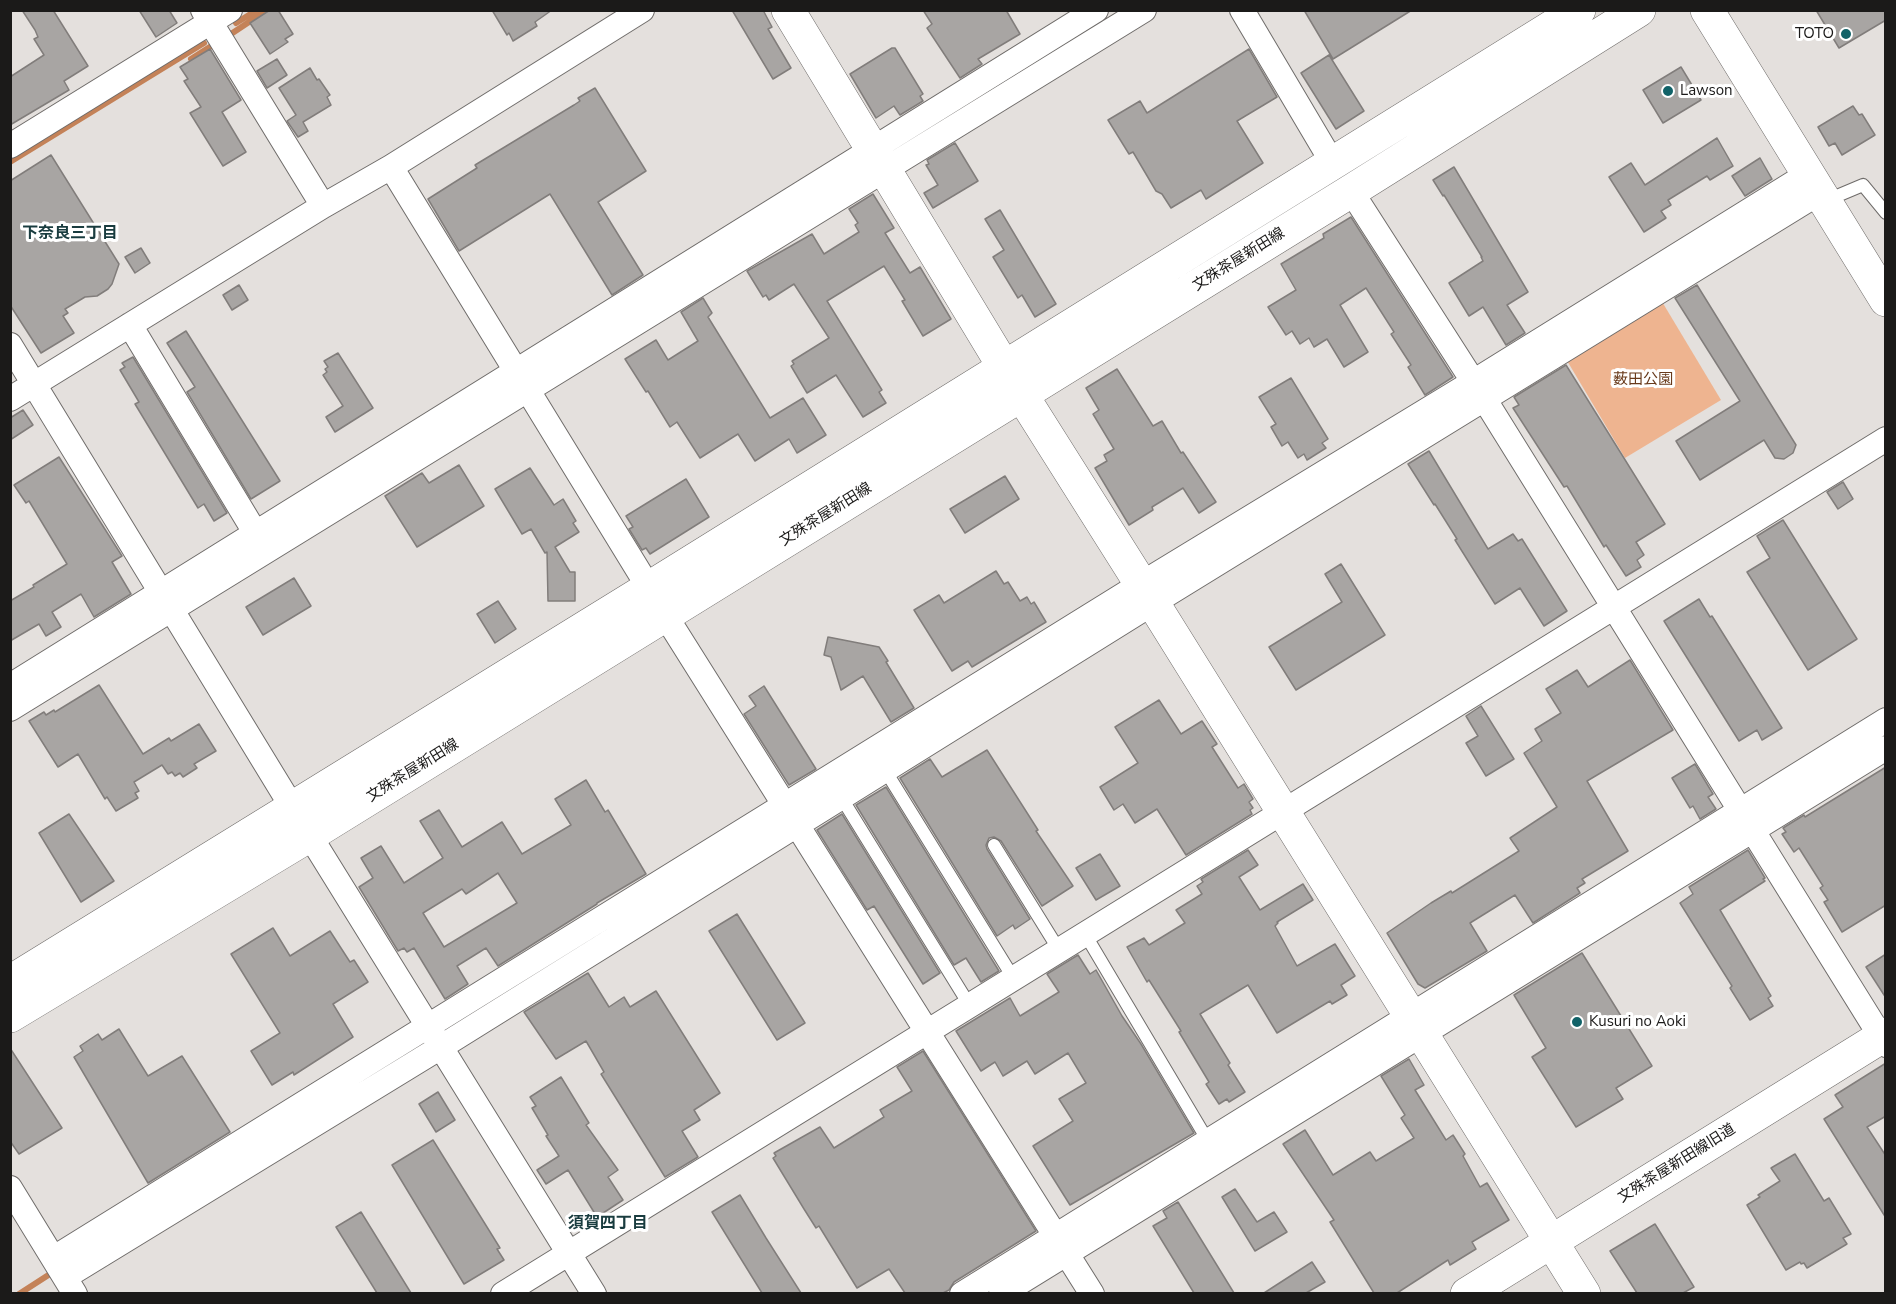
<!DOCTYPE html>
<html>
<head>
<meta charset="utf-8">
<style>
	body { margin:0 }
	#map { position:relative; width:1896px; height:1304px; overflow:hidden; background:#e4e0dd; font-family:"Nunito Sans",sans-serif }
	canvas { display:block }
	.frame { position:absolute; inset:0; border:12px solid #1b1a19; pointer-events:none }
</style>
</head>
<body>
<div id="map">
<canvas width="1896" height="1304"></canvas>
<div class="frame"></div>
</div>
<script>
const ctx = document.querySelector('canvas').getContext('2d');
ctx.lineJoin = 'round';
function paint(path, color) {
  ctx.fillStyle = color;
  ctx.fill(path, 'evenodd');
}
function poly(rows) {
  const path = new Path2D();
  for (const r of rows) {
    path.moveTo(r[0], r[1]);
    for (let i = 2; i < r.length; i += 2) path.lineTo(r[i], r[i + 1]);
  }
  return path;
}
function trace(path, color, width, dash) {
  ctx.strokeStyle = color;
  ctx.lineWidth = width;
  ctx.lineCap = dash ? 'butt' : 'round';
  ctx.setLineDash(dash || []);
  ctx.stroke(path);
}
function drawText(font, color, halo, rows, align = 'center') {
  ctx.font = font + ' "Nunito Sans","Noto Sans JP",sans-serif';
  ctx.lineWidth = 6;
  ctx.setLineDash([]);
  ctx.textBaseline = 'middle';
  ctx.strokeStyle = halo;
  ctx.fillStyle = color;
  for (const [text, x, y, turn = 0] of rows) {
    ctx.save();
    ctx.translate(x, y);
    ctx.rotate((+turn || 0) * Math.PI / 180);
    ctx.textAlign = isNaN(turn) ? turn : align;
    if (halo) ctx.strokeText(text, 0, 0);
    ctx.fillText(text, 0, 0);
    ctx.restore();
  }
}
const green = poly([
	[1661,300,1721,400,1625,458,1566,359]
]);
const stream = poly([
	[236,23,257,10],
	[225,38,267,10],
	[191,59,216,43],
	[10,162,204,43],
	[19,1294,50,1274]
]);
const building = poly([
	[22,10,53,10,88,66,64,81,69,90,10,125,10,77,44,55,34,39,38,37,35,30,22,10],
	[139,10,169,10,177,23,156,37,139,10],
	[270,10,278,10,293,34,285,39,288,42,270,54,250,23,270,10],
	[492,10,552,10,535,22,537,26,513,41,509,33,507,35,492,10],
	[732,10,763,10,772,27,768,29,791,68,773,79,732,10],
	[923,10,1006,10,1020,34,978,59,982,64,960,78,927,28,932,24,923,10],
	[1304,10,1412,10,1333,59,1304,10],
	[1816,10,1886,10,1886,20,1839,48,1816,10],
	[892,48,895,48,923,94,920,96,923,101,900,115,894,106,876,118,850,74,892,48],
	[210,49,241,100,222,112,246,152,223,166,190,113,201,107,184,81,188,79,180,67,210,49],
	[1249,49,1277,97,1237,121,1263,163,1206,199,1201,190,1171,208,1162,194,1156,191,1133,152,1129,154,1108,120,1140,101,1147,113,1249,49],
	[1329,55,1364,111,1336,129,1301,73,1329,55],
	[277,59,287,75,267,88,257,71,277,59],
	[1681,67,1701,100,1663,123,1643,90,1681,67],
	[310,68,317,80,319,79,330,95,327,97,331,105,303,122,308,131,298,137,287,121,296,115,279,88,310,68],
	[595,88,646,171,598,202,643,275,612,295,550,194,459,251,428,199,477,168,475,165,574,105,580,101,578,98,595,88],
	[1853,106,1859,115,1862,114,1875,135,1842,155,1835,143,1829,146,1818,127,1853,106],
	[1717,138,1733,166,1710,180,1707,176,1668,200,1671,205,1661,211,1666,218,1644,232,1609,177,1631,163,1645,185,1717,138],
	[955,143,978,181,933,208,924,193,938,185,926,165,929,164,927,160,955,143],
	[51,155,119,264,112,284,108,289,97,296,85,297,65,309,68,313,63,316,74,333,41,353,10,305,10,181,51,155],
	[1760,158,1772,179,1745,196,1732,176,1760,158],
	[1454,167,1528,292,1507,305,1525,333,1506,345,1483,307,1469,316,1449,283,1483,261,1481,257,1482,257,1444,195,1443,196,1433,180,1454,167],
	[873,194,894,228,885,233,910,273,920,267,951,319,923,336,902,301,905,300,884,266,827,301,882,390,879,392,886,403,863,417,836,375,807,393,791,366,794,364,792,361,829,338,794,284,769,300,766,295,763,297,747,271,812,234,824,254,859,232,855,225,858,223,849,209,873,194],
	[1000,210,1056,304,1035,317,1022,295,1018,298,993,257,1004,250,985,219,1000,210],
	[1351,217,1453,377,1425,395,1408,367,1411,365,1391,334,1394,332,1366,288,1340,305,1368,352,1344,367,1327,339,1314,347,1309,338,1300,344,1292,331,1286,335,1268,307,1296,290,1281,264,1324,238,1323,234,1351,217],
	[141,248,150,263,135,273,125,257,141,248],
	[239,285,248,300,232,310,223,295,239,285],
	[1697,285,1796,445,1793,453,1784,459,1775,458,1764,440,1700,480,1676,441,1740,401,1675,298,1697,285],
	[703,298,712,313,708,317,770,418,803,398,826,435,797,453,789,439,755,461,738,434,700,458,677,422,670,427,648,391,646,392,625,359,656,340,668,360,698,341,681,312,703,298],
	[186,331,280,481,251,499,187,392,195,387,167,343,186,331],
	[338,353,373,408,335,432,326,417,343,406,323,375,327,372,325,369,328,367,324,361,338,353],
	[133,357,227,513,214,521,204,504,198,508,135,404,139,402,120,370,125,367,122,363,133,357],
	[1566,365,1665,524,1636,542,1644,555,1637,560,1641,567,1626,576,1606,545,1604,547,1567,486,1564,487,1513,408,1519,405,1514,397,1566,365],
	[1117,369,1153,426,1162,421,1181,453,1183,452,1216,502,1199,513,1183,488,1152,507,1153,510,1129,525,1095,468,1107,461,1104,455,1114,449,1093,414,1099,410,1086,388,1117,369],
	[1291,378,1328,439,1322,443,1326,448,1307,460,1304,454,1298,458,1288,442,1282,446,1271,427,1276,424,1259,397,1291,378],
	[23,410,33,425,10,440,10,418,23,410],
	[1429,451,1488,549,1513,534,1518,541,1522,539,1567,611,1544,626,1520,588,1495,604,1455,540,1457,539,1435,504,1434,505,1408,464,1429,451],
	[59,457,122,556,112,562,131,594,94,617,81,594,52,612,61,627,46,636,39,624,10,641,10,601,34,587,33,585,67,564,29,501,26,503,14,485,59,457],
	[459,465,484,506,417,547,385,496,422,473,429,483,459,465],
	[530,468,554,505,563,499,576,521,573,523,579,532,555,547,570,572,575,572,575,601,548,601,547,552,545,553,531,529,522,534,495,489,530,468],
	[1005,476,1019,499,965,533,950,509,1005,476],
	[686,479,709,517,650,554,646,548,642,550,629,529,633,527,626,516,686,479],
	[1843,482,1853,499,1838,509,1827,492,1843,482],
	[1783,520,1857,639,1808,670,1747,572,1770,558,1757,536,1783,520],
	[1341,564,1385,635,1296,690,1269,647,1342,602,1325,574,1341,564],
	[996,571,1004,584,1008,582,1020,601,1027,597,1031,604,1034,602,1046,622,972,667,968,661,952,671,914,610,939,595,944,603,996,571],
	[294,578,311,606,263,635,246,607,294,578],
	[1699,599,1710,617,1712,616,1782,728,1762,740,1757,730,1739,741,1664,621,1699,599],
	[498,601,516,629,495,643,477,614,498,601],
	[828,637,879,647,888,661,886,662,914,708,891,722,863,676,841,690,831,657,824,655,828,637],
	[1630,660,1673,730,1587,781,1628,851,1582,879,1585,883,1577,888,1580,893,1533,923,1515,895,1470,923,1487,951,1425,988,1418,984,1387,933,1431,903,1451,891,1452,893,1519,851,1510,838,1557,807,1524,753,1542,741,1535,729,1561,713,1546,689,1577,670,1588,687,1630,660],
	[99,685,143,754,169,738,171,741,199,724,216,751,194,764,197,768,183,777,180,773,175,776,172,772,168,774,162,765,134,782,139,791,135,793,138,798,116,811,107,797,105,799,78,754,58,767,29,721,44,712,46,715,54,710,55,712,99,685],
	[764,686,816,769,789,785,744,714,756,706,749,696,764,686],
	[1159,700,1181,734,1202,721,1217,744,1212,747,1238,788,1244,784,1253,799,1249,802,1253,808,1250,810,1252,814,1186,855,1157,809,1135,823,1123,804,1114,810,1100,787,1138,763,1115,727,1159,700],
	[1481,706,1514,759,1486,776,1466,743,1478,736,1466,716,1481,706],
	[987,750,1038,830,1036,831,1073,886,1042,906,1001,841,994,837,989,838,986,845,987,849,1030,919,1015,929,1013,925,997,936,900,778,930,759,942,777,987,750],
	[1695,764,1713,794,1708,797,1716,809,1700,819,1693,806,1690,808,1672,778,1695,764],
	[1886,767,1886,905,1842,932,1824,902,1828,900,1820,888,1823,886,1799,848,1794,852,1782,834,1786,832,1783,828,1804,815,1805,817,1886,767],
	[586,780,605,812,608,810,646,874,597,903,597,904,498,966,486,948,457,966,468,984,445,999,414,948,407,952,404,948,398,951,359,887,373,878,361,858,381,846,404,883,443,858,420,821,439,810,462,847,502,822,522,854,571,825,555,799,586,780],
	[498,873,517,903,444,947,423,913,462,889,466,894,498,873],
	[886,787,999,971,981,982,966,958,954,965,856,805,886,787],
	[69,814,114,881,81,902,39,833,69,814],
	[842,814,940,973,923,984,874,906,867,910,817,830,842,814],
	[1248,850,1258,865,1239,877,1260,910,1303,884,1313,900,1277,922,1278,923,1275,926,1297,966,1335,944,1355,976,1341,985,1347,995,1332,1004,1330,1001,1277,1033,1248,985,1200,1014,1230,1063,1228,1065,1245,1092,1229,1102,1227,1099,1219,1104,1206,1084,1209,1082,1179,1032,1181,1031,1149,980,1147,982,1127,947,1144,938,1149,945,1185,923,1176,910,1202,894,1197,886,1203,882,1201,879,1248,850],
	[1748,850,1765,878,1763,879,1765,881,1720,910,1771,996,1768,998,1773,1006,1750,1020,1730,988,1732,986,1680,903,1693,894,1689,887,1748,850],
	[1100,854,1120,886,1096,900,1076,868,1100,854],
	[737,914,805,1023,777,1040,709,931,737,914],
	[273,928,290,956,330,931,350,962,354,960,368,982,333,1004,353,1037,294,1075,293,1072,272,1085,251,1051,280,1033,231,954,273,928],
	[1582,953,1652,1066,1616,1088,1623,1099,1576,1127,1532,1057,1546,1048,1514,995,1582,953],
	[1886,954,1886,998,1866,967,1886,954],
	[1078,955,1090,974,1096,970,1122,1016,1141,1044,1194,1133,1070,1205,1033,1146,1073,1121,1059,1099,1086,1083,1068,1053,1035,1074,1027,1061,1003,1076,995,1062,981,1071,956,1031,1010,998,1020,1016,1059,992,1047,974,1078,955],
	[588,973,609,1007,624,997,630,1007,656,991,720,1093,694,1110,700,1120,682,1131,698,1157,665,1177,601,1074,604,1072,586,1041,556,1059,524,1012,588,973],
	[119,1029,148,1076,182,1056,230,1132,148,1183,74,1057,83,1051,80,1046,98,1034,102,1040,119,1029],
	[10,1048,62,1128,19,1154,10,1141,10,1048],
	[923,1051,1036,1231,954,1282,949,1290,943,1293,905,1293,889,1269,857,1288,819,1226,816,1228,804,1209,773,1158,776,1156,774,1153,820,1127,834,1148,884,1117,880,1110,912,1091,897,1067,923,1051],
	[1409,1059,1424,1085,1415,1090,1446,1140,1453,1135,1465,1154,1463,1156,1480,1187,1487,1183,1509,1220,1472,1242,1476,1249,1450,1265,1448,1260,1397,1293,1374,1293,1330,1222,1334,1220,1283,1144,1305,1130,1333,1175,1370,1152,1376,1161,1414,1138,1401,1118,1405,1115,1381,1076,1409,1059],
	[1886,1063,1886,1116,1867,1127,1886,1156,1886,1218,1824,1119,1843,1107,1835,1095,1886,1063],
	[561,1077,589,1123,586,1125,618,1170,608,1177,623,1200,597,1217,568,1170,546,1184,537,1170,559,1156,546,1136,548,1135,532,1108,536,1106,530,1097,561,1077],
	[438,1092,455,1120,436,1132,419,1104,438,1092],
	[433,1140,500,1248,497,1249,504,1260,464,1284,392,1165,433,1140],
	[1795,1154,1824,1201,1829,1198,1851,1234,1843,1238,1847,1244,1807,1268,1804,1263,1801,1264,1800,1262,1786,1270,1747,1205,1760,1197,1758,1195,1780,1181,1771,1168,1795,1154],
	[1235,1189,1257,1222,1274,1212,1287,1232,1255,1251,1222,1197,1235,1189],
	[740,1195,766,1238,801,1293,762,1293,712,1212,740,1195],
	[1178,1202,1234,1293,1194,1293,1153,1226,1167,1218,1163,1211,1178,1202],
	[361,1212,411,1293,377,1293,336,1227,361,1212],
	[1655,1224,1694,1287,1683,1293,1637,1293,1610,1251,1655,1224],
	[1312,1262,1325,1282,1306,1293,1264,1293,1312,1262]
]);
const lane = poly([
	[1825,201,1863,185,1886,213],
	[885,770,1014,979],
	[841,797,970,1006],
	[994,845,1059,950],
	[1085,934,1208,1141]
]);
const street = poly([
	[203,10,323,206],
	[1242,10,1332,162],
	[10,146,230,10],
	[391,167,649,588],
	[1351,191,1485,400,1886,1045],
	[130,325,256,534],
	[10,345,292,807,594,1294],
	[10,399,323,206,391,167,642,10],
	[665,615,1092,1294],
	[10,686,1096,10],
	[10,709,1144,10],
	[10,1188,75,1294],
	[54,1258,1141,584,1473,382,1808,174],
	[65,1277,441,1047,1153,603,1819,193],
	[503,1294,1886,439],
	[962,1294,1886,720],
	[1001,1294,1886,748]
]);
const secondary = poly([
	[788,10,1004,367,1153,603,1584,1294],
	[1707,10,1886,300],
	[10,982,649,588,1579,10],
	[10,1016,310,835,1351,191,1639,10],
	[1467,1294,1886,1034]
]);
const markers = [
	[1846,34,6,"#116268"],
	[1668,91,6,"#116268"],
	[1577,1022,6,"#116268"]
];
const poiNames = [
	["TOTO",1834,34,"right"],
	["Lawson",1680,91],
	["Kusuri no Aoki",1589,1022]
];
const streetNames = [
	["文殊茶屋新田線",1239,260,-32],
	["文殊茶屋新田線",826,515,-32],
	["文殊茶屋新田線",413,771,-32],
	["文殊茶屋新田線旧道",1677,1164,-32]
];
const parkNames = [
	["薮田公園",1643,380]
];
const neighbourhoodNames = [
	["下奈良三丁目",70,234],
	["須賀四丁目",608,1224]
];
paint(green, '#eeb490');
trace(stream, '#c48258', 6);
paint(building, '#a8a5a3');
trace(building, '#817d7b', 1.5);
trace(lane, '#6f6c6a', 14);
trace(street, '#6f6c6a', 26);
trace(secondary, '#6f6c6a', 34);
trace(lane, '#fff', 12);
trace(street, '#fff', 24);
trace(secondary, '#fff', 33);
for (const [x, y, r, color] of markers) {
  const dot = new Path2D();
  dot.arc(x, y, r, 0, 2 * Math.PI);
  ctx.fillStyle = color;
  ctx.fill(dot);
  trace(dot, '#fff', 2);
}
drawText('15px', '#1b1a19', '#fff', poiNames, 'left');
drawText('15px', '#1b1a19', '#fff', streetNames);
drawText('15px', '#683a1b', '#fff', parkNames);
drawText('bold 16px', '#193c3f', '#fff', neighbourhoodNames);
</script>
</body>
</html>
